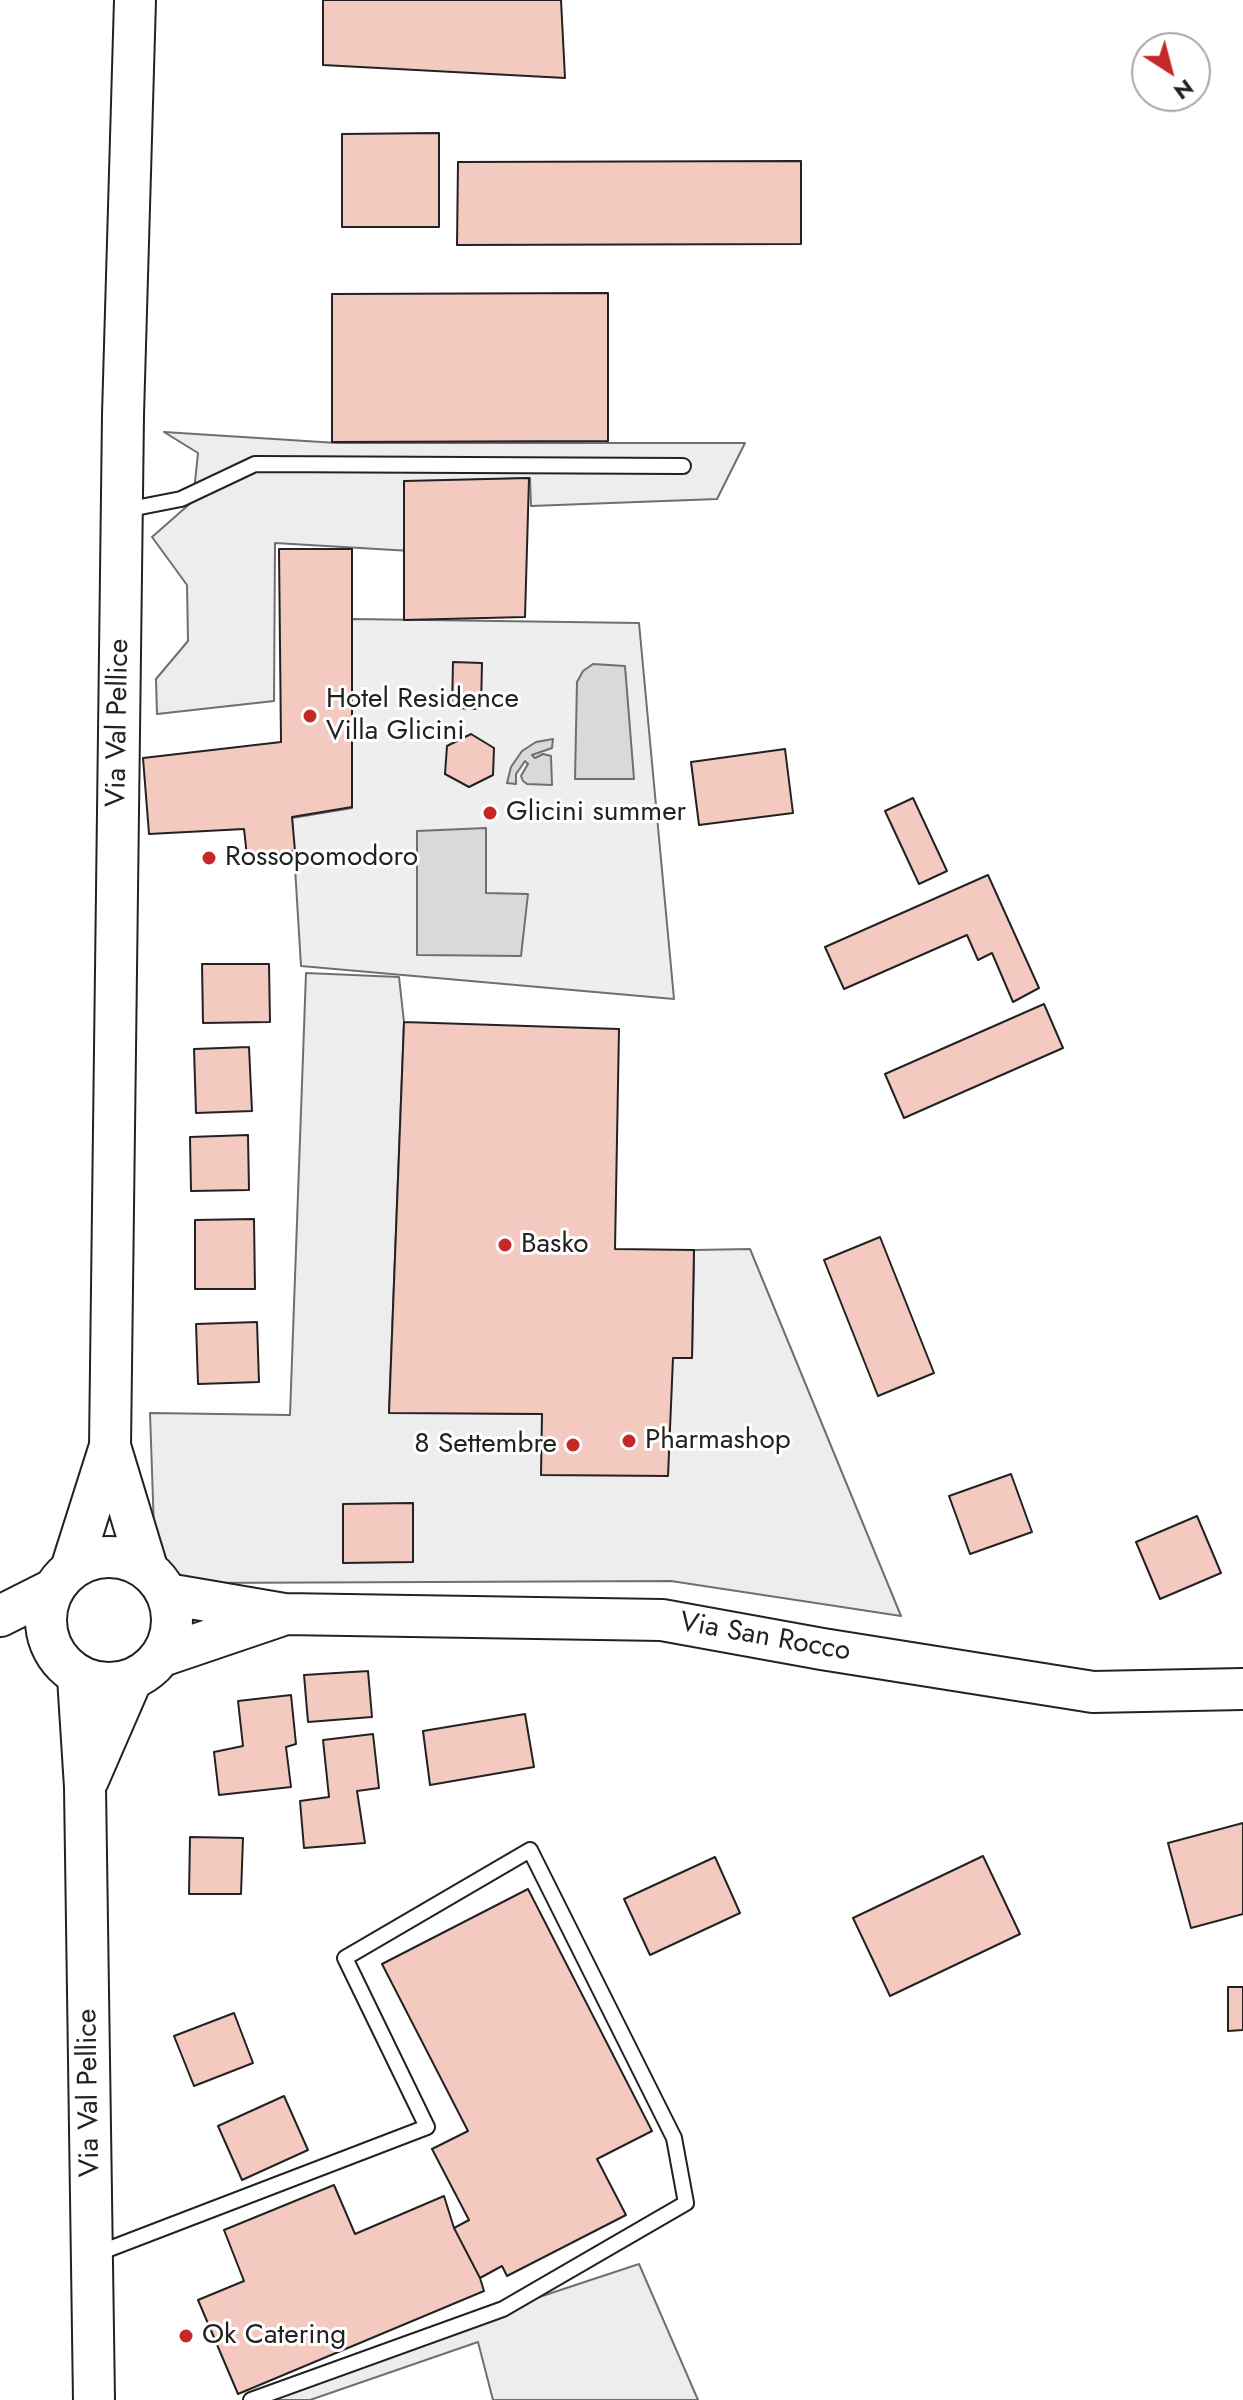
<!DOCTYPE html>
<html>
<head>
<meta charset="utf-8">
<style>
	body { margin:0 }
	#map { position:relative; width:1243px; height:2400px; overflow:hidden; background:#fff; font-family:Jost,sans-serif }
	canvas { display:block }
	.north { position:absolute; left:1131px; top:32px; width:80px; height:80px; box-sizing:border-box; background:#fff; border:2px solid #a7a7a7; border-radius:50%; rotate:144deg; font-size:22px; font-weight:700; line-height:32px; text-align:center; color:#222 }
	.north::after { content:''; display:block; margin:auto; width:28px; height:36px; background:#c62828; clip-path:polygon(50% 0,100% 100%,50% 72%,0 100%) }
</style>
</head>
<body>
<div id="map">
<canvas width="1243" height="2400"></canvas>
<div class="north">N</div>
</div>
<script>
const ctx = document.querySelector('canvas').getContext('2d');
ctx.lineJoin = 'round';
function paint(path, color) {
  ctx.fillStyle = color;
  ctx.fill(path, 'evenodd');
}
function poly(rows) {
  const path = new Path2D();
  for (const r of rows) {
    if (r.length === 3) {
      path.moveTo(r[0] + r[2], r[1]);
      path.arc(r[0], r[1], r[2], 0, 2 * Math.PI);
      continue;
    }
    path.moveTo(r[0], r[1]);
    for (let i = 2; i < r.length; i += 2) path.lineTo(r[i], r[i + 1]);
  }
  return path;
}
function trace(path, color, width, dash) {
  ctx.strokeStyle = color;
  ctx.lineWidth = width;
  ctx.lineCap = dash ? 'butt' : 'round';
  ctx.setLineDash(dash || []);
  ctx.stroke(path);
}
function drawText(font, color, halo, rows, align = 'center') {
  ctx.font = font + ' Jost,sans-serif';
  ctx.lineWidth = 6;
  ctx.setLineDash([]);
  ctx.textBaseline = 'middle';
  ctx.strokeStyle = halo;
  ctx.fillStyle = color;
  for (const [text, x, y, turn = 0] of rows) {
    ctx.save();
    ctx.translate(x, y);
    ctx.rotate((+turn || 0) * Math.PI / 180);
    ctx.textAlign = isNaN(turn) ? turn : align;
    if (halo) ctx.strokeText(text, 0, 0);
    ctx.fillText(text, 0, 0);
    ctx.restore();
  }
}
const green = poly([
	[352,619,639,623,674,999,301,966,292,818,352,808,352,619]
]);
const parking = poly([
	[164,432,337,443,745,443,717,499,531,506,530,478,406,482,411,551,275,543,274,701,157,714,156,679,188,641,187,585,152,537,193,501,198,453,164,432],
	[306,973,399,977,404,1022,389,1412,542,1414,673,1358,692,1358,694,1250,750,1249,901,1616,671,1581,194,1583,175,1573,159,1557,154,1530,150,1413,290,1415,306,973],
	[639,2264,698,2400,493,2400,478,2342,310,2400,251,2400,503,2309,639,2264]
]);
const water = poly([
	[593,664,625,666,634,779,575,779,577,682,583,671,593,664],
	[553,739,552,748,532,755,535,758,543,754,551,756,552,785,527,784,523,781,521,776,528,764,525,761,516,774,516,784,507,783,511,767,522,751,536,742,553,739],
	[486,828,486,893,528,894,521,956,417,955,417,831,486,828]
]);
const building = poly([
	[323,0,561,0,565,78,323,65,323,0],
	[439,133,439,227,342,227,342,134,439,133],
	[801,161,801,244,457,245,458,162,801,161],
	[608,293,608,441,332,442,332,294,608,293],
	[529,478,525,617,404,620,404,481,529,478],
	[279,549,352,549,352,807,292,817,295,851,247,856,244,829,149,834,143,758,281,742,279,549],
	[453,662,482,663,481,709,452,708,453,662],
	[471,734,494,748,493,775,469,787,445,774,447,746,471,734],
	[785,749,793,813,699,825,691,762,785,749],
	[913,798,947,871,919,884,885,811,913,798],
	[988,875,1039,988,1013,1002,992,953,978,960,967,935,844,989,825,947,988,875],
	[202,964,269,964,270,1022,203,1023,202,964],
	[1044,1004,1063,1048,904,1118,885,1074,1044,1004],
	[404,1022,619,1029,615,1249,694,1250,692,1358,673,1358,668,1476,541,1475,542,1414,389,1413,404,1022],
	[249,1047,252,1111,196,1113,194,1049,249,1047],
	[248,1135,249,1190,191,1191,190,1137,248,1135],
	[254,1219,255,1289,195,1289,195,1220,254,1219],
	[880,1237,934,1373,878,1396,824,1260,880,1237],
	[257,1322,259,1382,198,1384,196,1324,257,1322],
	[1011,1474,1032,1532,970,1554,949,1496,1011,1474],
	[413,1503,413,1562,343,1563,343,1504,413,1503],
	[1197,1516,1221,1573,1160,1599,1136,1542,1197,1516],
	[368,1671,372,1717,308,1722,304,1675,368,1671],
	[291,1695,296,1744,286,1747,291,1787,219,1795,214,1752,243,1746,238,1701,291,1695],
	[525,1714,534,1767,430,1785,423,1731,525,1714],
	[373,1734,379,1788,357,1791,365,1843,304,1848,300,1801,329,1797,323,1740,373,1734],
	[1243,1823,1243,1914,1191,1928,1168,1843,1243,1823],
	[190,1837,243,1838,241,1894,189,1894,190,1837],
	[983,1856,1020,1934,890,1996,853,1918,983,1856],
	[715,1857,740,1913,650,1955,624,1899,715,1857],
	[528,1889,652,2131,597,2159,626,2215,507,2276,502,2266,480,2278,454,2228,469,2220,432,2149,468,2131,382,1964,528,1889],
	[1228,1987,1243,1987,1243,2030,1228,2031,1228,1987],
	[234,2013,253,2063,194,2086,174,2036,234,2013],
	[284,2096,308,2150,242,2180,218,2126,284,2096],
	[334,2185,355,2234,444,2196,454,2228,480,2278,484,2291,238,2394,198,2300,244,2281,224,2230,334,2185]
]);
const lane = poly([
	[125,510,181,499,255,464,683,466],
	[96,2254,427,2127,345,1958,530,1850,674,2138,686,2203,503,2309,251,2400]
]);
const secondary = poly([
	[110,1446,147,1568],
	[109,1620,63],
	[71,1569,110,1446,123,415,135,0],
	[167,1594,284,1614,662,1620,822,1649,1093,1692,1243,1689],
	[0,1616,52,1590],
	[162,1656,280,1616],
	[78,1677,85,1787,94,2400],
	[88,1780,131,1681]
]);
const markers = [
	[310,716,8,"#c62828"],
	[490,813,8,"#c62828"],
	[209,858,8,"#c62828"],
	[505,1245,8,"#c62828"],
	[629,1441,8,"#c62828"],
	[573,1445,8,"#c62828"],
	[186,2336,8,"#c62828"]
];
const poiNames = [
	["Hotel Residence",326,700],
	["Villa Glicini",326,732],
	["Glicini summer",506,813],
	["Rossopomodoro",225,858],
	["Basko",521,1245],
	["Pharmashop",645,1441],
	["8 Settembre",557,1445,"right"],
	["Ok Catering",202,2336]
];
const streetNames = [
	["Via Val Pellice",119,723,-89],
	["Via San Rocco",765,1638,10],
	["Via Val Pellice",90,2093,-91]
];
paint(green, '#eee');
trace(green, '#6f6f6f', 2);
paint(parking, '#ededed');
trace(parking, '#6f6f6f', 2);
paint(water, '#d9d9d9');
trace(water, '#6f6f6f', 2);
paint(building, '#f3c9c0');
trace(building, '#222', 2);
trace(lane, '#222', 18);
trace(secondary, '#222', 44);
trace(lane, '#fff', 14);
trace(secondary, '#fff', 40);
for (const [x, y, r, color] of markers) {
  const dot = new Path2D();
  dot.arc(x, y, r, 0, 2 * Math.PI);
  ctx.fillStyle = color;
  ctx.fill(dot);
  trace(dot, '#fff', 3);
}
drawText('28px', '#222', '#fff', poiNames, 'left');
drawText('28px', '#222', '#fff', streetNames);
</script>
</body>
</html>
